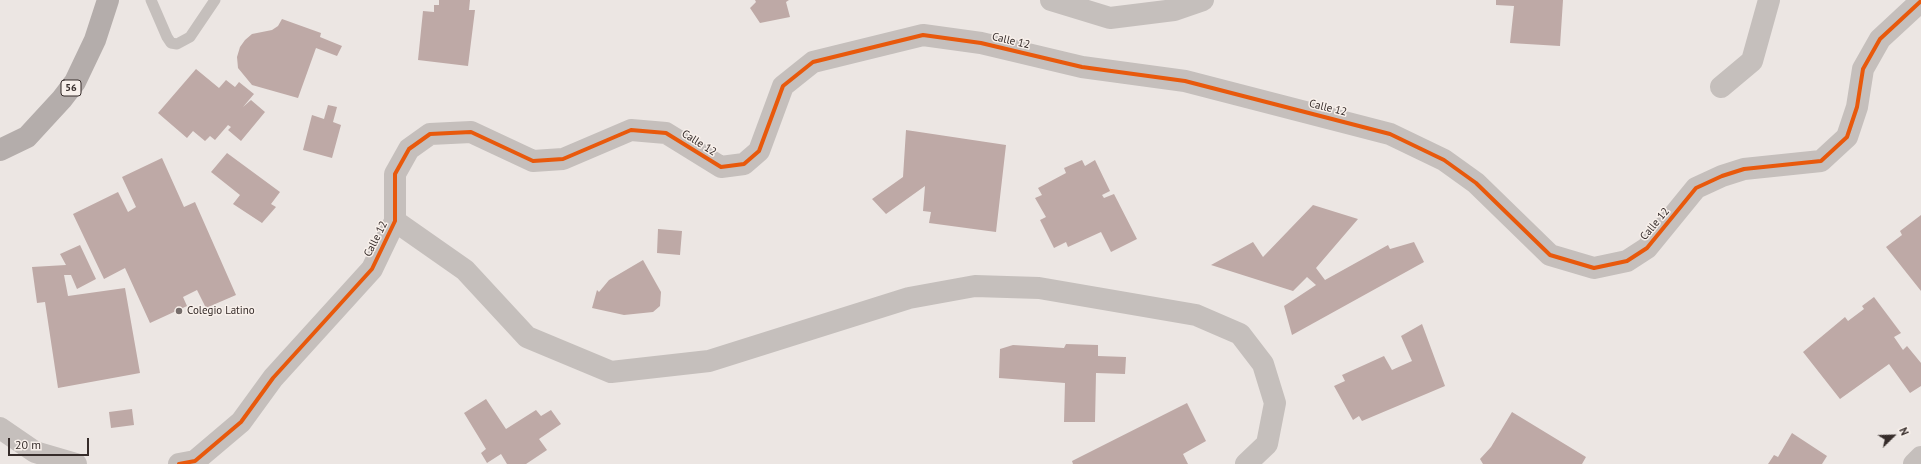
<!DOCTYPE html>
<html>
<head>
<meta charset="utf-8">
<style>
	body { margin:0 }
	#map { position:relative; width:1921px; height:464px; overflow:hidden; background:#ece6e3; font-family:"PT Sans",sans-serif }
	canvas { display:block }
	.north { position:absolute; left:1873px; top:416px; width:40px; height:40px; -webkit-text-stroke:3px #f8f0eb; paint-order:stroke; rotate:67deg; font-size:11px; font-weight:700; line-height:16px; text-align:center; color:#362c2a }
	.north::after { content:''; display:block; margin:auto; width:14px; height:18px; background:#362c2a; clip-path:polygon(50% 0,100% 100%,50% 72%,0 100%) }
	.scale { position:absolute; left:8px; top:438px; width:81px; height:18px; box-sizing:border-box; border:2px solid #362c2a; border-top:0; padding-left:5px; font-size:12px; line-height:14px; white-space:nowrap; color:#362c2a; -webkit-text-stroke:3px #f8f0eb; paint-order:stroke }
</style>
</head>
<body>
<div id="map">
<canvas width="1921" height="464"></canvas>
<div class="north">N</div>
<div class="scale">20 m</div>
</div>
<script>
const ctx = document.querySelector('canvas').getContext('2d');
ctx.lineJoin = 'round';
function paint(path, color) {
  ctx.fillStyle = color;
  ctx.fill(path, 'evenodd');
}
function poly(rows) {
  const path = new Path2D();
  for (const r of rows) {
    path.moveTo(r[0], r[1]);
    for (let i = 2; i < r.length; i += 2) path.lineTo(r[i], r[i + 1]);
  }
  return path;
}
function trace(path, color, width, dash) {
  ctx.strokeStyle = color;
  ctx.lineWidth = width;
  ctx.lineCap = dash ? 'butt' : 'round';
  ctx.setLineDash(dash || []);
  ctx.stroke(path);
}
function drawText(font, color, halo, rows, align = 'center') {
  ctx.font = font + ' "PT Sans",sans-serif';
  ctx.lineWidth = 3;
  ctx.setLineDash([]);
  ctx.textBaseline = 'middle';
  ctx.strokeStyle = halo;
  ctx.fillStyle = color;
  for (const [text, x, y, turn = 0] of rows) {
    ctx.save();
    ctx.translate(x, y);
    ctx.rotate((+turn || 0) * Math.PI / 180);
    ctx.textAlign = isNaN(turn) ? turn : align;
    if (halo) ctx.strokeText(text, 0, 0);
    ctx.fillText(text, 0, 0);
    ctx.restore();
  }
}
const building = poly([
	[439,0,470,0,469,10,475,10,468,66,418,60,423,11,434,12,434,5,439,5],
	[755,0,789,0,786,2,790,17,760,23,750,8,756,2],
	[1496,0,1563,0,1560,46,1510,43,1514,6,1496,5],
	[282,19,321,33,320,37,342,46,337,56,316,48,298,98,252,85,238,68,237,57,240,47,245,40,252,34,272,30,278,26],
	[196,69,219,88,226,80,235,87,239,82,254,94,243,107,251,100,265,112,241,141,228,130,231,127,228,125,215,140,210,136,205,141,193,131,187,138,158,113],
	[328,105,337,107,333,122,341,125,332,158,303,150,312,115,324,119],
	[906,130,1006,145,996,232,929,223,931,212,923,211,925,186,886,214,872,199,903,177],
	[227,153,280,192,271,204,276,207,262,223,233,204,240,195,211,172],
	[162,158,184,207,195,202,236,295,206,308,197,290,183,297,187,306,150,323,125,268,104,279,73,214,118,192,128,212,136,207,122,177],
	[1082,160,1085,166,1095,160,1110,191,1102,195,1104,198,1114,194,1137,239,1111,252,1101,232,1068,247,1066,242,1054,248,1040,220,1046,217,1035,198,1042,195,1038,188,1066,173,1064,168],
	[1313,205,1358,219,1316,268,1325,280,1388,245,1390,249,1414,242,1424,262,1292,335,1284,306,1316,285,1307,277,1293,291,1211,265,1253,242,1263,257],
	[1921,215,1921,291,1886,247,1902,235,1900,231],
	[658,229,682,231,680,255,657,253],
	[80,245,96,279,77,289,71,275,64,275,68,296,125,288,140,373,58,388,45,302,37,303,32,267,66,265,60,254],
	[643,260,661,292,660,306,653,312,624,315,592,308,597,290,599,292,609,280],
	[1874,297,1901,333,1894,337,1903,350,1907,346,1921,363,1921,386,1910,393,1889,364,1840,399,1803,352,1845,317,1848,321,1864,309,1862,306],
	[1422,324,1445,386,1362,421,1359,416,1353,420,1334,386,1345,381,1342,375,1384,356,1392,370,1412,361,1401,336],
	[1066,344,1098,345,1098,356,1126,357,1125,374,1096,373,1095,422,1064,422,1065,383,999,378,1000,349,1013,345,1064,348],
	[486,399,506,429,536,410,541,416,551,410,561,424,539,439,547,450,526,464,507,464,501,454,487,463,481,453,486,449,464,413],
	[1187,403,1206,441,1183,454,1188,464,1073,464,1072,461],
	[132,409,134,425,111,428,109,412],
	[1512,412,1586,457,1582,464,1483,464,1480,459,1491,447],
	[1792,433,1827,456,1822,464,1768,464,1774,455,1778,457]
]);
const lane = poly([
	[151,0,167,37,171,43,177,44,190,37,215,0]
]);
const street = poly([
	[1051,0,1110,18,1174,10,1203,0],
	[1721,87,1752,61,1769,0],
	[395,221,465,270,527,337,611,372,709,361,909,298,975,286,1039,288,1196,315,1240,334,1263,364,1275,403,1267,444,1246,464],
	[0,428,35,452,76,464],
	[179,464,195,461,241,422,273,378,372,269,395,221,395,174,409,149,430,134,471,132,533,161,563,159,631,130,666,133,721,167,744,164,759,151,783,86,813,62,923,35,981,43,1082,67,1185,81,1390,134,1444,160,1476,183,1550,255,1594,268,1627,261,1647,248,1696,188,1722,176,1744,169,1821,161,1847,137,1857,107,1863,69,1880,39,1921,1],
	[1914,464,1921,457]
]);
const primary = poly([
	[0,150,27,137,62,99,75,82,95,40,108,0]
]);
const cycleway = poly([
	[179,464,195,461,241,422,273,378,372,269,395,221,395,174,409,149,430,134,471,132,533,161,563,159,631,130,666,133,721,167,744,164,759,151,783,86,813,62,923,35,981,43,1082,67,1185,81,1390,134,1444,160,1476,183,1550,255,1594,268,1627,261,1647,248,1696,188,1722,176,1744,169,1821,161,1847,137,1857,107,1863,69,1880,39,1921,1]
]);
const markers = [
	[179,311,4,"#766d6b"]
];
const shields = [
	[71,88,20]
];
const shieldNames = [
	["56",71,88]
];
const streetNames = [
	["Calle 12",1011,41,13],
	["Calle 12",1328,108,14],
	["Calle 12",699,143,32],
	["Calle 12",1655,224,-50],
	["Calle 12",376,239,-63]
];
const poiNames = [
	["Colegio Latino",187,311]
];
paint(building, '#bea9a6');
trace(lane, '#c5bfbc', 11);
trace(street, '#c5bfbc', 22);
trace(primary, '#b4adab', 22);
trace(cycleway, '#e8590c', 4);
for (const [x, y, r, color] of markers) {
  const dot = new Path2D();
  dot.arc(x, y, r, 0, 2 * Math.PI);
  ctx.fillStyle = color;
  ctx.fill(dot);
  trace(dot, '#f8f0eb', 1.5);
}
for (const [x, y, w] of shields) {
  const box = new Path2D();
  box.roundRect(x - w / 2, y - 8, w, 16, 3);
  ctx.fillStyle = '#f8f0eb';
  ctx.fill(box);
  trace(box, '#362c2a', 1);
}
drawText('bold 10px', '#362c2a', null, shieldNames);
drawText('11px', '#362c2a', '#f8f0eb', streetNames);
drawText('11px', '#362c2a', '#f8f0eb', poiNames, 'left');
</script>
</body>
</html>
